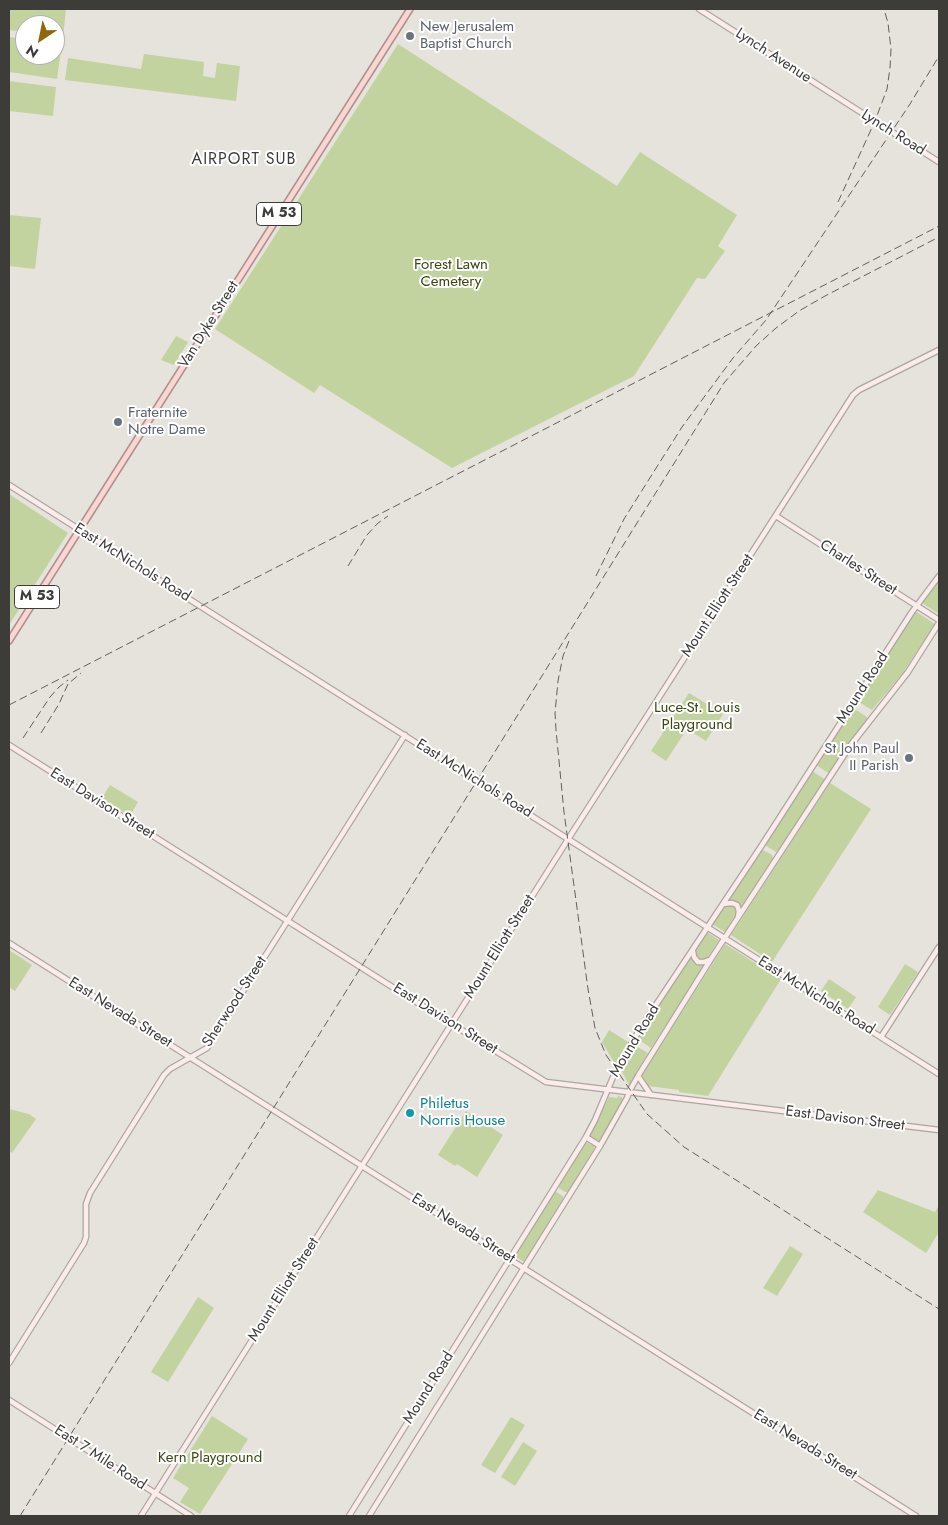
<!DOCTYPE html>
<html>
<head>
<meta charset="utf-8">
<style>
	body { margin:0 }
	#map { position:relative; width:948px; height:1525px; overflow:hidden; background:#e6e3dc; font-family:Jost,sans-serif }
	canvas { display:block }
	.frame { position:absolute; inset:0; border:10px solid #3d3c39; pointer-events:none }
	.north { position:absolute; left:15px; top:15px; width:50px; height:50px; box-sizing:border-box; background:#fff; border:1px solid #b1b1b0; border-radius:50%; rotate:214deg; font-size:14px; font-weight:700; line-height:20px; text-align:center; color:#3d3c39 }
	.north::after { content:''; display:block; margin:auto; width:18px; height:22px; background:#8f680d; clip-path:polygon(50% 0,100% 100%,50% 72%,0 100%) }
</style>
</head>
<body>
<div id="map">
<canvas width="948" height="1525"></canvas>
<div class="frame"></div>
<div class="north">N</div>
</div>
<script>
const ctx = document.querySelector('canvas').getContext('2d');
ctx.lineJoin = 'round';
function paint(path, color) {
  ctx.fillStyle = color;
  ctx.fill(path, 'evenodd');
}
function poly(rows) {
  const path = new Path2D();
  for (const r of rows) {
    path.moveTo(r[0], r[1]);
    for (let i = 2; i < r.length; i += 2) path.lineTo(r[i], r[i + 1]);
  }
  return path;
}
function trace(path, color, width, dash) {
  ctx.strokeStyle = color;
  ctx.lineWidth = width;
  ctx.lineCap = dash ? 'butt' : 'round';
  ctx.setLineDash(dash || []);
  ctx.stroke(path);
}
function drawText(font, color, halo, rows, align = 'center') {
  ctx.font = font + ' Jost,sans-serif';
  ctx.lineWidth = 4;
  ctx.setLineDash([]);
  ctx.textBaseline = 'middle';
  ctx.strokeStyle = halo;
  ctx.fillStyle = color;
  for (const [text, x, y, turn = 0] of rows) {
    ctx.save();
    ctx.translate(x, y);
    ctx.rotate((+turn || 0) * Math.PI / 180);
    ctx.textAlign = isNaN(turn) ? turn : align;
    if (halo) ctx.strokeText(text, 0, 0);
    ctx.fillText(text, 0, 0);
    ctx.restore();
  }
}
const green = poly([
	[9,9,66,9,63,37,55,36,55,25,25,25,25,32,9,30],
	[9,37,25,39,25,55,55,55,55,43,62,44,57,79,9,72],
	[398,44,617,186,640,152,737,215,718,246,725,251,705,279,697,278,634,376,452,468,320,385,314,393,215,329],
	[144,54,204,62,203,76,215,78,217,63,240,66,236,101,65,80,68,58,141,69],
	[9,81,56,87,53,116,9,111],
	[9,215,41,218,35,269,9,266],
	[176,336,188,342,174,365,161,360],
	[9,494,68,533,9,625],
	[939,579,939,614,922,603],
	[915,611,935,624,902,674,872,710,857,701],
	[689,693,723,714,706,741,687,729,666,761,651,751],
	[853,708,867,717,867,720,830,774,816,765],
	[812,771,826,780,781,847,776,852,765,845,765,842],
	[830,783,871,809,772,962,731,935],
	[110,785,138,802,130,816,102,798],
	[761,849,772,855,773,858,741,907,740,907,734,901,727,900],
	[731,904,734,906,737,912,725,932,712,924,723,905],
	[707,932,719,940,708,957,700,960,698,959,694,952],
	[725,944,781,979,708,1096,679,1092,679,1090,648,1086,642,1075],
	[9,950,32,965,15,991,9,987],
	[691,957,696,963,704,964,705,966,651,1048,638,1039,644,1027],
	[905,964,918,972,890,1015,878,1007],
	[829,979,856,997,848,1009,821,991],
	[609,1030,628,1042,615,1064,602,1042],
	[634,1045,648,1053,629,1085,620,1068],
	[618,1096,622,1097,623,1100,600,1140,597,1141,590,1137,590,1135,609,1097,617,1098],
	[9,1109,29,1114,36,1119,12,1153,9,1151],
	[466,1111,503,1135,477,1177,457,1164,455,1166,438,1155],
	[585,1142,594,1146,594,1149,568,1192,565,1192,559,1188,558,1185],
	[878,1190,935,1212,939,1205,939,1232,926,1253,863,1212],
	[554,1192,556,1192,563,1196,563,1199,524,1262,515,1256],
	[790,1246,803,1254,777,1296,763,1288],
	[198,1297,214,1308,168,1382,151,1372],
	[212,1416,248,1439,200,1514,180,1502,189,1488,173,1478],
	[511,1417,525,1425,495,1473,481,1465],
	[523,1442,537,1451,515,1486,501,1477]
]);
const secondary = poly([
	[699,9,939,162],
	[9,485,939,1074],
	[776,516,939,620],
	[9,745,405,995,546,1082,939,1130],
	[723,904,732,903,737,905,739,911,738,917],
	[9,943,916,1516],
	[693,951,694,957,698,962,704,962,709,960],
	[881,1037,939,947],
	[638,1076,651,1095],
	[586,1137,600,1146],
	[9,1363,84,1243,86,1237,86,1204,90,1193,164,1075,170,1069,207,1048,405,735],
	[9,1400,191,1516],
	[141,1516,572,833,853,395,859,390,939,350],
	[349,1516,586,1137,595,1120,616,1070,640,1029,762,845,912,612,939,576],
	[369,1516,600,1146,627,1098,630,1090,638,1076,711,959,850,746,908,672,939,623]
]);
const primary = poly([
	[9,641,410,9]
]);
const rail = poly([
	[838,202,875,121,887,89,890,68,891,49,888,23,884,9],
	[348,566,367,535,378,523,388,516],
	[596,576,624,519,682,427,733,358,766,320,910,104,939,56],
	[569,641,563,656,558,681,555,713,556,730,564,812,588,989,595,1028,606,1055,647,1114,684,1147,939,1309],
	[9,705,939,226],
	[41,733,59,704,68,684,81,673],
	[23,738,50,697,59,687,68,680],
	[20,1516,724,383,756,346,776,328,799,311,825,296,939,237]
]);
const markers = [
	[410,36,5,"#6b7280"],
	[118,422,5,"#6b7280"],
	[909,758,5,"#6b7280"],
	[410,1113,5,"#0f9aa8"]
];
const shields = [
	[279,214,45],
	[37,597,45]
];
const shieldNames = [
	["M 53",279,214],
	["M 53",37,597]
];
const worshipNames = [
	["New Jerusalem",420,27],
	["Baptist Church",420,44],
	["Fraternite",128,413],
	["Notre Dame",128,430],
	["St John Paul",899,749,"right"],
	["II Parish",899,766,"right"]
];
const streetNames = [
	["Lynch Avenue",773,56,33],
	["Lynch Road",893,133,32],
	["Van Dyke Street",209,325,-58],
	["East McNichols Road",132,563,32],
	["Charles Street",858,568,33],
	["Mount Elliott Street",718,606,-57],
	["Mound Road",863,688,-57],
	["East McNichols Road",474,779,32],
	["East Davison Street",102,804,32],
	["Mount Elliott Street",500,947,-58],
	["East McNichols Road",816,996,32],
	["Sherwood Street",235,1002,-57],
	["East Nevada Street",120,1013,32],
	["East Davison Street",445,1019,32],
	["Mound Road",635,1041,-59],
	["East Davison Street",845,1119,7],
	["East Nevada Street",463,1229,32],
	["Mount Elliott Street",284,1290,-58],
	["Mound Road",429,1388,-58],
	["East Nevada Street",805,1445,32],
	["East 7 Mile Road",100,1458,33]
];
const parkNames = [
	["Forest Lawn",451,265],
	["Cemetery",451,282],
	["Luce-St. Louis",697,708],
	["Playground",697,725],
	["Kern Playground",210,1458]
];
const cultureNames = [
	["Philetus",420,1104],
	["Norris House",420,1121]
];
const neighbourhoodNames = [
	["AIRPORT SUB",244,160]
];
paint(green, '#c2d39f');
trace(secondary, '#a9a7a0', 7);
trace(primary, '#b38f8c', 8);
trace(secondary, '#fbebea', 4.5);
trace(primary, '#f7d6d4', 5);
trace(rail, '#615f5b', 1, [8, 4]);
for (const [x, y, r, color] of markers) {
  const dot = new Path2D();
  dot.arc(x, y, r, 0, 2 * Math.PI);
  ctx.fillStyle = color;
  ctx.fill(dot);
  trace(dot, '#fff', 2);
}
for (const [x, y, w] of shields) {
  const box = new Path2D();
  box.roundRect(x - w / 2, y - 11.5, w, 23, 4);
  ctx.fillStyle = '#fff';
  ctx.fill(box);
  trace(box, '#3d3c39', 1);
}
drawText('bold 14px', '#3d3c39', null, shieldNames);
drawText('15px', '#5b616d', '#fff', worshipNames, 'left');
drawText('15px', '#3d3c39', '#fff', streetNames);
drawText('15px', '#394710', '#fff', parkNames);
drawText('15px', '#0d838f', '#fff', cultureNames, 'left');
ctx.letterSpacing = '1px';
drawText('16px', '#3d3c39', '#fff', neighbourhoodNames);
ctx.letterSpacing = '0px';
</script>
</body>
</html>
